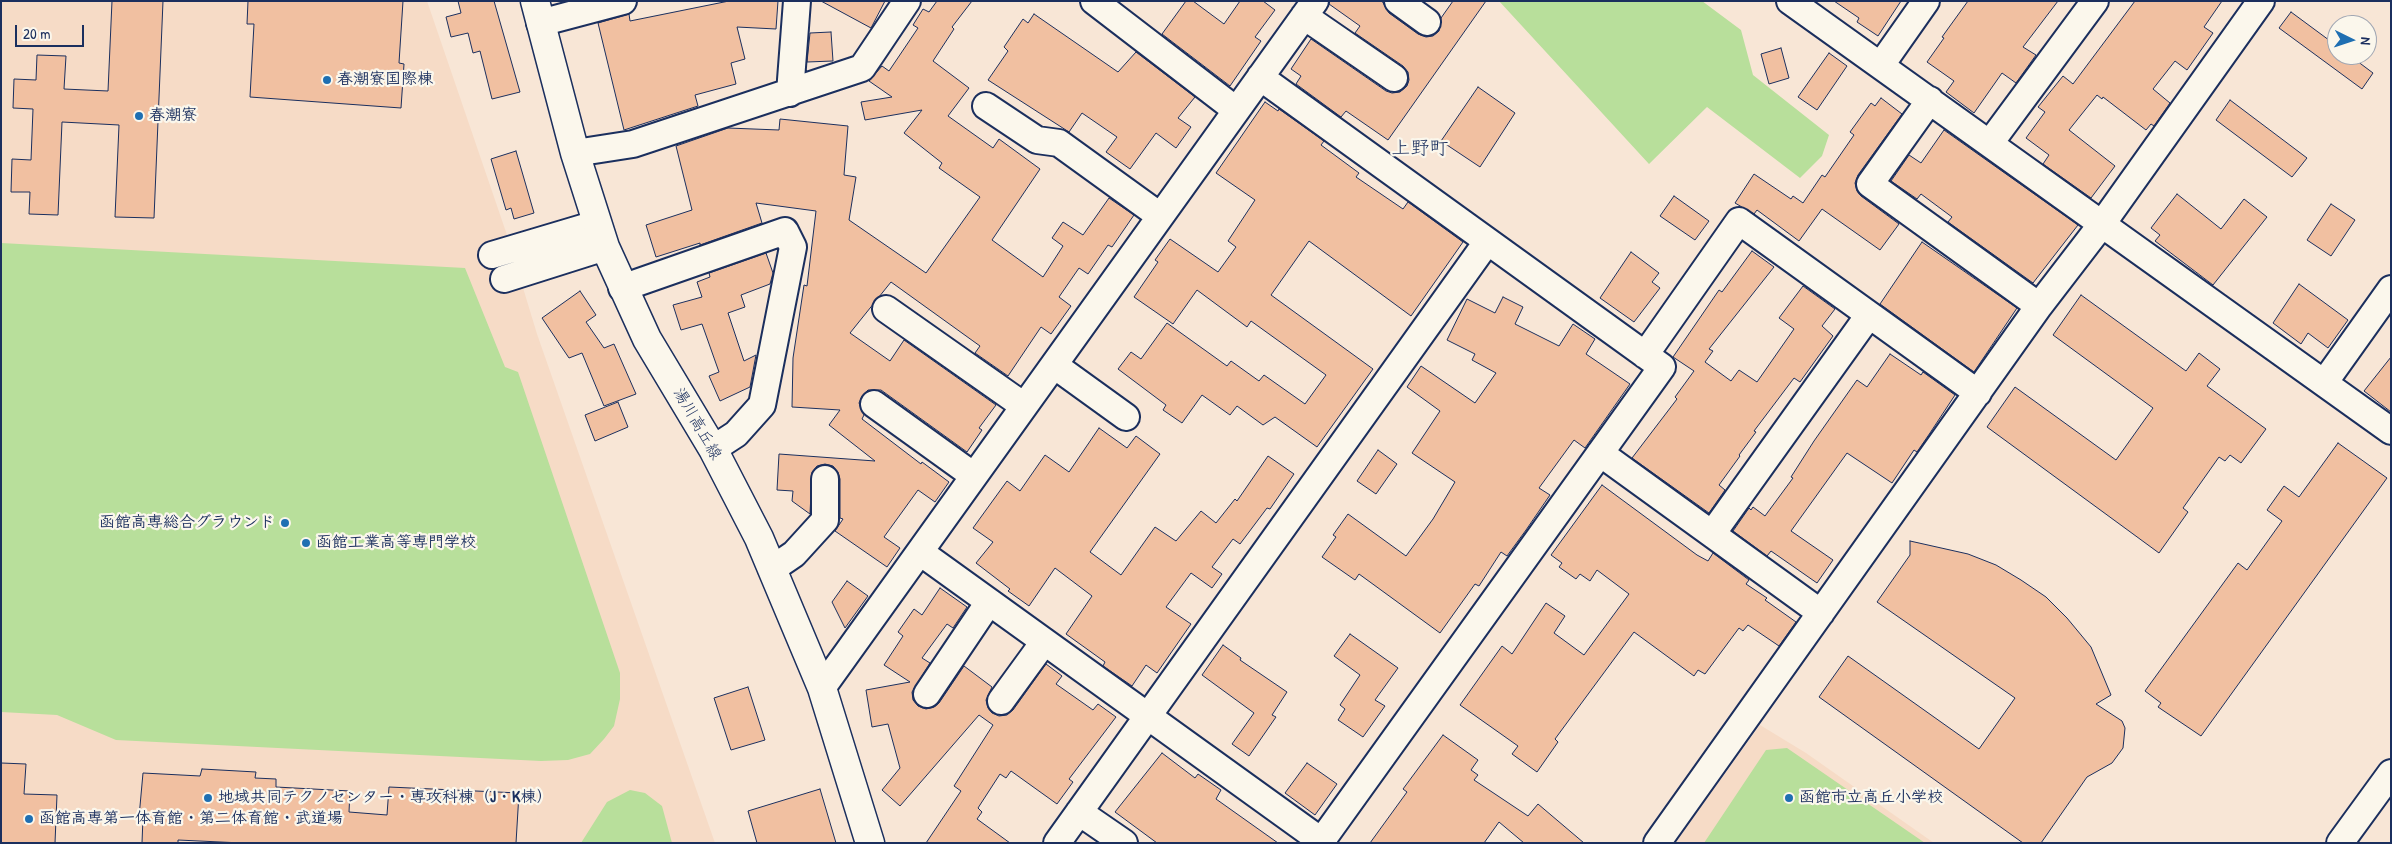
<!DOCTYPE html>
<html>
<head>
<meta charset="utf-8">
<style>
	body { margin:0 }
	#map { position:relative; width:2392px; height:844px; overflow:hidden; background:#f8e6d6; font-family:"Patrick Hand",sans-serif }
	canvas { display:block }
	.frame { position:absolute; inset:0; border:2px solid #1b2f5e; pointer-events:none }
	.north { position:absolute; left:2327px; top:15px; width:50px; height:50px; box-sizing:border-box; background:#fbf7ec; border:1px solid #a1a7b3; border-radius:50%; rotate:94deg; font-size:14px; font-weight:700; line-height:20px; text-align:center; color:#1b2f5e }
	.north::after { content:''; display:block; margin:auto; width:18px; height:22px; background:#1f6fb2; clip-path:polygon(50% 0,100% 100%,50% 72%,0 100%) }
	.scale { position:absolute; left:15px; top:25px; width:69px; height:22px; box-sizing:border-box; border:2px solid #1b2f5e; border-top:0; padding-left:6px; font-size:15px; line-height:18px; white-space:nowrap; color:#1b2f5e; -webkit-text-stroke:4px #fbf7ec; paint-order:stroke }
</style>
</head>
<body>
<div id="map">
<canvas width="2392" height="844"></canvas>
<div class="frame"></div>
<div class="north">N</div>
<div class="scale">20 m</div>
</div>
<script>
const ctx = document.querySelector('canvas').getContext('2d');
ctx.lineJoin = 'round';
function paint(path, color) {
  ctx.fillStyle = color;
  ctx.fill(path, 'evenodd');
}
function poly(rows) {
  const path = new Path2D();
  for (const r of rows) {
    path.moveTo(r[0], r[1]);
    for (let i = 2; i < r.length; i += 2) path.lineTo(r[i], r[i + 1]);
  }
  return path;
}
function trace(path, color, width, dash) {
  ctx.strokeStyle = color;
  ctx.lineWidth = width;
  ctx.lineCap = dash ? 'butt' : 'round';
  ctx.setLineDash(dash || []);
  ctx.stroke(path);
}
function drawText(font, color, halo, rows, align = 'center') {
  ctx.font = font + ' "Patrick Hand","Klee One",sans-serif';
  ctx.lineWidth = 4.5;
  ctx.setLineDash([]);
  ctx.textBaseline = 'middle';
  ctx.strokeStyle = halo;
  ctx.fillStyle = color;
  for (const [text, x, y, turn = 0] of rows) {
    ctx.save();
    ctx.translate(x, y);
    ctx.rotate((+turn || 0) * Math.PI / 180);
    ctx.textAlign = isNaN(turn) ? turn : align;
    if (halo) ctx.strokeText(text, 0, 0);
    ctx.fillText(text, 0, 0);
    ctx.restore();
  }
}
const built = poly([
	[1,1,427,1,507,235,537,334,715,843,1,843],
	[1760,725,1806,753,1934,843,1675,843]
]);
const green = poly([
	[1499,1,1702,1,1741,30,1753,75,1829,135,1822,156,1800,178,1707,107,1649,164],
	[1,243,465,268,505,367,518,372,620,673,620,699,614,726,604,739,590,754,568,760,541,761,116,740,57,715,1,712],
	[1787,748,1925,843,1704,843,1766,750],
	[630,790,645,793,662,806,672,843,581,843,607,802]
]);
const building = poly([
	[112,1,163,1,154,218,115,217,119,125,62,122,58,215,29,214,30,192,11,192,12,159,31,160,33,109,13,108,14,79,36,80,37,55,66,56,64,89,108,91,112,1],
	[248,1,403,1,399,63,404,64,401,108,250,97,254,24,247,24,248,1],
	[458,1,494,1,520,92,492,99,480,51,473,53,468,33,451,37,446,17,461,13,458,1],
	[729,1,778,1,776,29,737,27,745,59,731,63,736,84,695,95,698,106,624,130,598,23,629,14,630,21,729,1],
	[821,1,885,1,871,28,821,1],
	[937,1,972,1,952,27,954,29,933,61,969,88,948,116,993,148,999,139,1040,169,992,240,1043,277,1063,246,1052,238,1063,222,1083,235,1109,198,1134,215,1112,247,1108,245,1088,274,1079,268,1059,297,1071,306,1051,334,1041,327,1008,376,975,353,980,346,891,282,850,333,890,361,904,340,996,405,979,428,982,430,967,452,881,390,868,390,862,396,859,403,864,415,862,419,921,464,922,462,949,482,935,502,918,490,884,537,900,548,887,567,835,531,843,519,840,518,840,479,838,472,833,466,825,464,817,466,812,472,810,514,792,501,793,491,777,490,779,454,875,461,829,425,840,410,792,407,793,358,804,285,807,286,816,211,756,203,762,223,700,245,700,243,656,257,646,225,692,210,676,146,728,128,779,130,780,119,848,126,844,175,856,177,849,220,926,273,980,197,939,168,942,163,904,133,922,110,865,120,861,102,892,97,869,81,882,66,889,71,918,28,913,25,923,9,929,12,937,1],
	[1186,1,1193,1,1224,24,1240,1,1263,1,1275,10,1255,37,1261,41,1230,86,1162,34,1186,1],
	[1330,1,1382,1,1389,13,1418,34,1426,37,1433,36,1439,31,1441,18,1453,1,1486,1,1388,140,1346,111,1341,117,1296,84,1301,76,1291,69,1311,39,1386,91,1392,93,1400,92,1407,86,1409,80,1408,72,1403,66,1355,33,1360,26,1329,4,1330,1],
	[1834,1,1901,1,1878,36,1857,22,1859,18,1834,1],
	[1968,1,2058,1,2023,47,2036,55,2016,83,2002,73,1974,113,1946,92,1954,81,1927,62,1944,38,1942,37,1968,1],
	[2135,1,2222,1,2204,27,2213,33,2187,70,2175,61,2153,89,2170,103,2154,126,2151,124,2146,130,2103,97,2102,99,2097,95,2069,130,2115,166,2091,198,2043,164,2049,155,2026,138,2045,112,2038,107,2063,76,2073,84,2135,1],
	[2291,12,2337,46,2337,55,2349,55,2373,73,2362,89,2279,28,2291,12],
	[1034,14,1118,72,1136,52,1195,97,1178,118,1191,127,1176,148,1156,133,1130,169,1106,152,1117,137,1082,113,1069,132,988,80,1008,51,1004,47,1023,19,1028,23,1034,14],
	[831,32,833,61,807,62,810,33,831,32],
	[1781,48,1789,78,1769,84,1761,54,1781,48],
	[1829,53,1847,66,1817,110,1798,97,1829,53],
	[1478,87,1515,113,1480,167,1441,141,1478,87],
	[1881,98,1902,114,1858,175,1855,183,1857,191,1861,196,1899,224,1880,250,1822,209,1799,241,1757,210,1754,214,1735,203,1754,174,1791,199,1793,196,1803,203,1822,175,1825,177,1854,135,1850,132,1871,103,1875,106,1881,98],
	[2230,100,2307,158,2292,177,2216,120,2230,100],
	[1265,102,1278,111,1279,109,1324,141,1321,145,1359,173,1356,177,1403,209,1408,202,1463,242,1411,316,1309,241,1271,295,1373,369,1317,447,1275,417,1263,425,1237,406,1230,415,1202,395,1182,423,1163,410,1166,405,1118,369,1131,352,1141,359,1167,323,1227,366,1231,361,1259,381,1264,375,1305,404,1326,375,1251,321,1247,327,1197,290,1173,324,1134,297,1158,262,1155,260,1170,239,1218,272,1236,247,1228,241,1255,200,1216,173,1265,102],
	[1944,130,2078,225,2033,283,1948,222,1952,217,1921,194,1917,199,1891,181,1909,155,1921,163,1944,130],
	[516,151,534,213,514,219,511,208,506,210,491,159,516,151],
	[2177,194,2221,229,2244,199,2267,217,2213,285,2155,241,2160,235,2151,228,2177,194],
	[1674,196,1709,221,1695,240,1660,216,1674,196],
	[2331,204,2355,220,2331,256,2307,240,2331,204],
	[1922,242,2017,308,1974,372,1880,304,1922,242],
	[1752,251,1774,267,1709,349,1713,351,1705,362,1731,381,1739,370,1757,382,1794,329,1779,318,1803,286,1835,309,1822,326,1833,336,1800,382,1794,378,1754,431,1756,432,1739,455,1740,456,1719,485,1725,490,1709,513,1632,458,1677,399,1675,397,1694,371,1673,357,1719,290,1722,292,1752,251],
	[1631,252,1659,273,1652,282,1660,288,1634,322,1600,298,1631,252],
	[766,253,773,273,770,284,741,295,745,307,728,313,744,361,756,355,750,387,720,401,709,376,719,372,702,324,681,330,673,305,702,297,697,282,710,277,709,273,766,253],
	[2299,284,2348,320,2328,348,2308,333,2301,344,2273,323,2299,284],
	[580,291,596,315,586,322,604,348,614,344,636,394,604,406,582,353,569,358,542,318,580,291],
	[2081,295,2186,371,2199,353,2220,369,2207,386,2266,429,2241,463,2230,455,2225,461,2219,457,2183,508,2188,512,2159,553,1987,427,2015,387,2116,460,2153,408,2053,335,2081,295],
	[1503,297,1523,307,1515,324,1559,346,1573,324,1595,339,1586,354,1630,384,1585,448,1574,440,1539,488,1550,495,1526,530,1507,556,1501,552,1479,586,1475,584,1440,633,1359,574,1355,580,1322,557,1336,537,1333,535,1348,514,1406,556,1433,519,1455,482,1412,453,1440,411,1407,387,1421,366,1475,403,1496,373,1472,360,1475,354,1447,340,1467,299,1495,313,1503,297],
	[1890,354,1921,375,1923,372,1955,395,1930,433,1917,452,1914,450,1892,483,1847,453,1791,531,1833,560,1817,583,1771,551,1767,556,1733,531,1749,508,1751,510,1753,507,1765,516,1793,478,1791,477,1814,441,1857,380,1867,387,1890,354],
	[2391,357,2391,412,2364,391,2391,357],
	[618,402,628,427,595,441,585,415,618,402],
	[1099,428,1127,448,1136,436,1160,454,1090,552,1121,575,1155,527,1176,541,1201,511,1216,523,1235,499,1237,501,1268,456,1294,474,1270,509,1267,508,1240,544,1233,539,1212,567,1222,574,1212,588,1191,573,1166,607,1191,624,1157,673,1146,665,1132,686,1103,666,1105,662,1066,634,1092,596,1055,568,1029,606,1008,591,1010,589,976,563,993,542,973,528,1007,481,1020,491,1045,455,1069,472,1099,428],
	[2338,443,2387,478,2201,736,2158,707,2161,703,2145,691,2238,563,2247,570,2282,521,2267,510,2284,486,2299,497,2338,443],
	[1378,450,1397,464,1376,494,1357,481,1378,450],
	[1602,485,1697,555,1708,561,1713,553,1749,580,1746,584,1767,598,1765,600,1796,622,1779,646,1748,625,1743,631,1739,628,1705,674,1698,670,1694,676,1634,632,1555,739,1558,742,1537,772,1512,754,1518,746,1460,705,1502,646,1512,654,1546,603,1565,616,1554,633,1584,655,1629,594,1597,570,1590,581,1580,574,1576,579,1559,567,1562,563,1551,555,1602,485],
	[1910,541,1968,554,1996,565,2021,580,2046,597,2067,618,2091,647,2111,695,2096,704,2122,721,2125,728,2123,748,2112,763,2087,777,2041,843,2023,843,1819,697,1848,656,1979,749,2015,698,1877,602,1910,555,1910,541],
	[847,581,868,596,845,628,832,602,847,581],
	[940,588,967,607,953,628,947,624,922,658,930,663,912,692,913,700,918,706,926,709,934,707,939,703,964,666,992,687,986,700,988,708,992,713,999,716,1007,715,1013,710,1046,664,1062,676,1056,684,1093,710,1098,704,1116,717,1069,779,1073,782,1057,804,1011,771,1006,778,1000,774,978,808,982,812,977,819,1010,843,926,843,961,791,954,786,993,725,979,715,900,806,882,790,900,768,888,724,872,727,866,690,910,682,884,665,903,636,898,632,914,609,922,615,940,588],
	[1350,634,1398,668,1375,700,1385,706,1363,737,1338,720,1345,709,1340,705,1360,675,1334,656,1350,634],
	[1223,645,1241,658,1240,660,1287,692,1272,715,1276,717,1249,756,1232,744,1254,713,1202,675,1223,645],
	[748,687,765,740,731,750,714,698,748,687],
	[1443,735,1478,760,1471,770,1478,775,1474,780,1528,816,1538,804,1584,843,1524,843,1499,822,1484,843,1370,843,1407,792,1403,789,1443,735],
	[1162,753,1195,778,1198,774,1221,790,1216,799,1278,843,1157,843,1115,812,1162,753],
	[1,763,26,764,24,794,57,795,55,843,1,843,1,763],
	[1307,763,1337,784,1315,815,1285,793,1307,763],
	[202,769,256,772,255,778,276,779,276,787,350,791,349,812,387,815,389,787,519,793,516,843,242,843,178,840,178,843,142,843,143,817,139,817,143,773,200,776,202,769],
	[820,789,836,843,757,843,748,811,820,789]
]);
const minor = poly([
	[1094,1,1236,110],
	[1398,1,1427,22],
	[1790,1,2391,431],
	[1304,16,1394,78],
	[540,23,623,1],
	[1881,65,1926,1],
	[1260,77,1662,367,1320,843],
	[790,93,797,1],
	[1930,100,1870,184,2039,306],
	[986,106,1037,140,1059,143,1160,216],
	[1990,143,2095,1],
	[575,153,633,144,862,68,907,1],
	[492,255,596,224],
	[504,279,605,247],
	[622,288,785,231,793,247,762,405,736,434,713,449],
	[886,309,1024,406],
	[1645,355,1739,221,1978,393],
	[1054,365,1126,417],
	[2324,383,2391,289],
	[874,404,974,476],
	[1600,453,1821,613],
	[1712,534,1869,315],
	[920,552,1324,843],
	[772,569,794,554,825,520,825,479],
	[822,688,1315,1],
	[927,694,989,602],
	[1001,701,1044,642],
	[1079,812,1124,843],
	[1057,843,1487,242],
	[1657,843,2039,306,2102,224,2261,1],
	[2340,843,2391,773]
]);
const tertiary = poly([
	[535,1,575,153,605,247,647,339,713,449,759,538,822,688,870,843]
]);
const markers = [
	[327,80,5,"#1f6fb2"],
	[139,116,5,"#1f6fb2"],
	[285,523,5,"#1f6fb2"],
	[306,543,5,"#1f6fb2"],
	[208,798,5,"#1f6fb2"],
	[1789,798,5,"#1f6fb2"],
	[29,819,5,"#1f6fb2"]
];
const poiNames = [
	["春潮寮国際棟",337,80],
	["春潮寮",149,116],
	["函館高専総合グラウンド",275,523,"right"],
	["函館工業高等専門学校",316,543],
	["地域共同テクノセンター・専攻科棟（J・K棟）",218,798],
	["函館市立高丘小学校",1799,798],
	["函館高専第一体育館・第二体育館・武道場",39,819]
];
const streetNames = [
	["湯川高丘線",697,424,60]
];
const quarterNames = [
	["上野町",1420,149]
];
paint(built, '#f6dbc6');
paint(green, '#b8df9b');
paint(building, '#f1c0a1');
trace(building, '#1b2f5e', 1);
trace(minor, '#1b2f5e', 30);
trace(tertiary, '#1b2f5e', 31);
trace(minor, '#fbf7ec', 26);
trace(tertiary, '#fbf7ec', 28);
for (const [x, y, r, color] of markers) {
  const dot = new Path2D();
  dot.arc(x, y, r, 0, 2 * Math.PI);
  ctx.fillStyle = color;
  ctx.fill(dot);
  trace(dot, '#fbf7ec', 2);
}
drawText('bold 16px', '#1b2f5e', '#fbf7ec', poiNames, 'left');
drawText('16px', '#1b2f5e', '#fbf7ec', streetNames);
drawText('19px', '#1b2f5e', '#fbf7ec', quarterNames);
</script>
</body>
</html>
